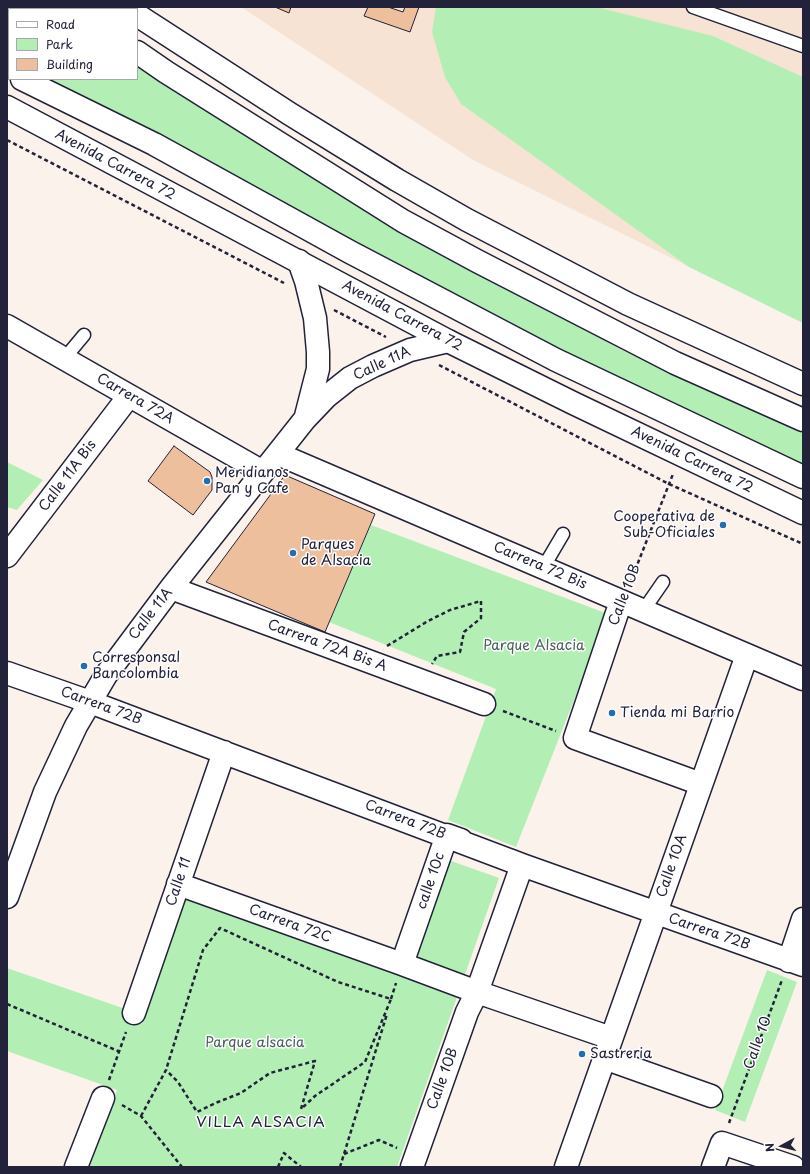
<!DOCTYPE html>
<html>
<head>
<meta charset="utf-8">
<style>
	body { margin:0 }
	#map { position:relative; width:810px; height:1174px; overflow:hidden; background:#fbf2eb; font-family:"Playpen Sans",sans-serif }
	canvas { display:block }
	.frame { position:absolute; inset:0; border:8px solid #22223b; pointer-events:none }
	.legend { position:absolute; left:8px; top:8px; width:130px; height:72px; box-sizing:border-box; background:#fff; border:1px solid #a7a7b1; margin:0; padding:5px 7px; list-style:none; font-size:12px; color:#22223b }
	.legend li { display:flex; align-items:center; gap:8px; height:20px }
	.legend b { width:20px; border:1px solid #a7a7b1 }
	.north { position:absolute; left:762px; top:1126px; width:40px; height:40px; -webkit-text-stroke:3px #fff; paint-order:stroke; rotate:263deg; font-size:11px; font-weight:700; line-height:16px; text-align:center; color:#22223b }
	.north::after { content:''; display:block; margin:auto; width:14px; height:18px; background:#22223b; clip-path:polygon(50% 0,100% 100%,50% 72%,0 100%) }
</style>
</head>
<body>
<div id="map">
<canvas width="810" height="1174"></canvas>
<div class="frame"></div>
<ul class="legend">
<li><b style="height:5px;background:#fff"></b>Road</li>
<li><b style="height:11px;background:#b3efb4"></b>Park</li>
<li><b style="height:11px;background:#edbf9c"></b>Building</li>
</ul>
<div class="north">N</div>
</div>
<script>
const ctx = document.querySelector('canvas').getContext('2d');
ctx.lineJoin = 'round';
function paint(path, color) {
  ctx.fillStyle = color;
  ctx.fill(path, 'evenodd');
}
function poly(rows) {
  const path = new Path2D();
  for (const r of rows) {
    path.moveTo(r[0], r[1]);
    for (let i = 2; i < r.length; i += 2) path.lineTo(r[i], r[i + 1]);
  }
  return path;
}
function trace(path, color, width, dash) {
  ctx.strokeStyle = color;
  ctx.lineWidth = width;
  ctx.lineCap = dash ? 'butt' : 'round';
  ctx.setLineDash(dash || []);
  ctx.stroke(path);
}
function drawText(font, color, halo, rows, align = 'center') {
  ctx.font = font + ' "Playpen Sans",sans-serif';
  ctx.lineWidth = 3;
  ctx.setLineDash([]);
  ctx.textBaseline = 'middle';
  ctx.strokeStyle = halo;
  ctx.fillStyle = color;
  for (const [text, x, y, turn = 0] of rows) {
    ctx.save();
    ctx.translate(x, y);
    ctx.rotate((+turn || 0) * Math.PI / 180);
    ctx.textAlign = isNaN(turn) ? turn : align;
    if (halo) ctx.strokeText(text, 0, 0);
    ctx.fillText(text, 0, 0);
    ctx.restore();
  }
}
const built = poly([
	[241,7,803,7,803,323,473,160]
]);
const green = poly([
	[7,7,59,7,61,9,9,9,9,60,7,58],
	[436,7,596,7,713,36,803,77,803,323,689,267,461,104,445,77,432,32],
	[137,65,242,132,433,247,624,351,803,433,803,465,617,380,426,281,46,79,137,79],
	[7,462,43,480,17,510,7,507],
	[371,525,608,614,516,847,448,820,496,689,329,622],
	[440,857,499,878,397,1167,89,1167,117,1090,7,1051,7,968,134,1012,178,884,402,964],
	[767,970,797,982,745,1122,715,1110]
]);
const building = poly([
	[275,7,291,7,289,13,275,7],
	[368,7,388,7,403,12,405,7,419,7,410,32,364,16,368,7],
	[174,446,210,472,212,477,212,490,193,515,148,481,174,446],
	[285,475,375,514,325,632,206,582,285,475]
]);
const path = poly([
	[7,140,284,283],
	[334,310,386,337],
	[439,365,669,484,803,544],
	[630,583,673,474],
	[387,646,428,621,450,610,481,601,481,618,464,632,460,652,437,656,432,664],
	[503,711,556,731],
	[391,999,396,983],
	[7,1004,118,1051],
	[109,1080,126,1032],
	[122,1105,141,1116,182,1167],
	[141,1116,166,1070,203,950,220,928,338,982,391,999,365,1062,315,1096,301,1109,315,1061,270,1073,241,1093,218,1102,197,1112,178,1082,166,1070],
	[729,1123,782,980],
	[344,1154,379,1140,397,1148],
	[278,1167,284,1153,301,1167],
	[340,1167,387,1014]
]);
const service = poly([
	[693,7,803,46],
	[64,359,84,335],
	[543,568,563,534],
	[643,611,663,582]
]);
const minor = poly([
	[299,261,306,281,315,318,318,352,318,369,306,416],
	[7,326,263,472],
	[278,454,803,679],
	[7,556,129,396],
	[171,588,484,704],
	[621,601,575,738,701,784],
	[7,673,90,702,522,865,803,965],
	[461,840,447,835,402,964,477,992,611,1038],
	[178,884,402,964],
	[7,897,45,792,76,726,106,675,171,588,305,419,326,397,350,378,373,366,410,350,448,341],
	[789,961,803,919],
	[134,1013,224,752],
	[604,1058,711,1096],
	[76,1167,103,1098],
	[412,1167,467,1012,477,992,522,865,509,860],
	[566,1167,747,655],
	[713,1167,722,1143,793,1167]
]);
const trunk = poly([
	[72,7,75,9],
	[137,15,290,114,397,180,467,220,628,304,803,384],
	[137,52,166,72,403,221,477,261,675,363,803,420],
	[22,79,154,144,350,252,556,360,803,477],
	[7,107,448,341,573,403,803,513]
]);
const markers = [
	[207,481,4,"#1f6fb2"],
	[723,525,4,"#1f6fb2"],
	[293,553,4,"#1f6fb2"],
	[84,666,4,"#1f6fb2"],
	[612,713,4,"#1f6fb2"],
	[582,1054,4,"#1f6fb2"]
];
const streetNames = [
	["Avenida Carrera 72",115,165,28],
	["Avenida Carrera 72",402,316,28],
	["Calle 11A",382,364,-25],
	["Carrera 72A",135,399,30],
	["Avenida Carrera 72",692,460,26],
	["Calle 11A Bis",68,476,-53],
	["Carrera 72 Bis",540,566,23],
	["Calle 10B",625,595,-69],
	["Calle 11A",151,614,-52],
	["Carrera 72A Bis A",327,646,20],
	["Carrera 72B",101,706,20],
	["Carrera 72B",405,820,21],
	["Calle 10A",672,866,-71],
	["calle 10c",431,881,-71],
	["Calle 11",179,882,-71],
	["Carrera 72C",290,924,20],
	["Carrera 72B",709,932,19],
	["Calle 10",758,1043,-70],
	["Calle 10B",443,1079,-70]
];
const poiNames = [
	["Meridianos",215,473],
	["Pan y Cafe",215,489],
	["Cooperativa de",715,517,"right"],
	["Sub-Oficiales",715,533,"right"],
	["Parques",301,545],
	["de Alsacia",301,561],
	["Corresponsal",92,658],
	["Bancolombia",92,674],
	["Tienda mi Barrio",620,713],
	["Sastreria",590,1054]
];
const parkNames = [
	["Parque Alsacia",534,646],
	["Parque alsacia",255,1043]
];
const neighbourhoodNames = [
	["VILLA ALSACIA",261,1123]
];
paint(built, '#f7e3d3');
paint(green, '#b3efb4');
paint(building, '#edbf9c');
trace(building, '#22223b', 1);
trace(service, '#22223b', 15);
trace(minor, '#22223b', 25);
trace(trunk, '#22223b', 25);
trace(path, '#22223b', 2.5, [4, 3]);
trace(service, '#fff', 12);
trace(minor, '#fff', 22);
trace(trunk, '#fff', 22);
for (const [x, y, r, color] of markers) {
  const dot = new Path2D();
  dot.arc(x, y, r, 0, 2 * Math.PI);
  ctx.fillStyle = color;
  ctx.fill(dot);
  trace(dot, '#fff', 1.5);
}
drawText('14px', '#22223b', '#fff', streetNames);
drawText('14px', '#22223b', '#fff', poiNames, 'left');
drawText('14px', '#4e605f', '#fff', parkNames);
ctx.letterSpacing = '1px';
drawText('15px', '#22223b', '#fff', neighbourhoodNames);
ctx.letterSpacing = '0px';
</script>
</body>
</html>
